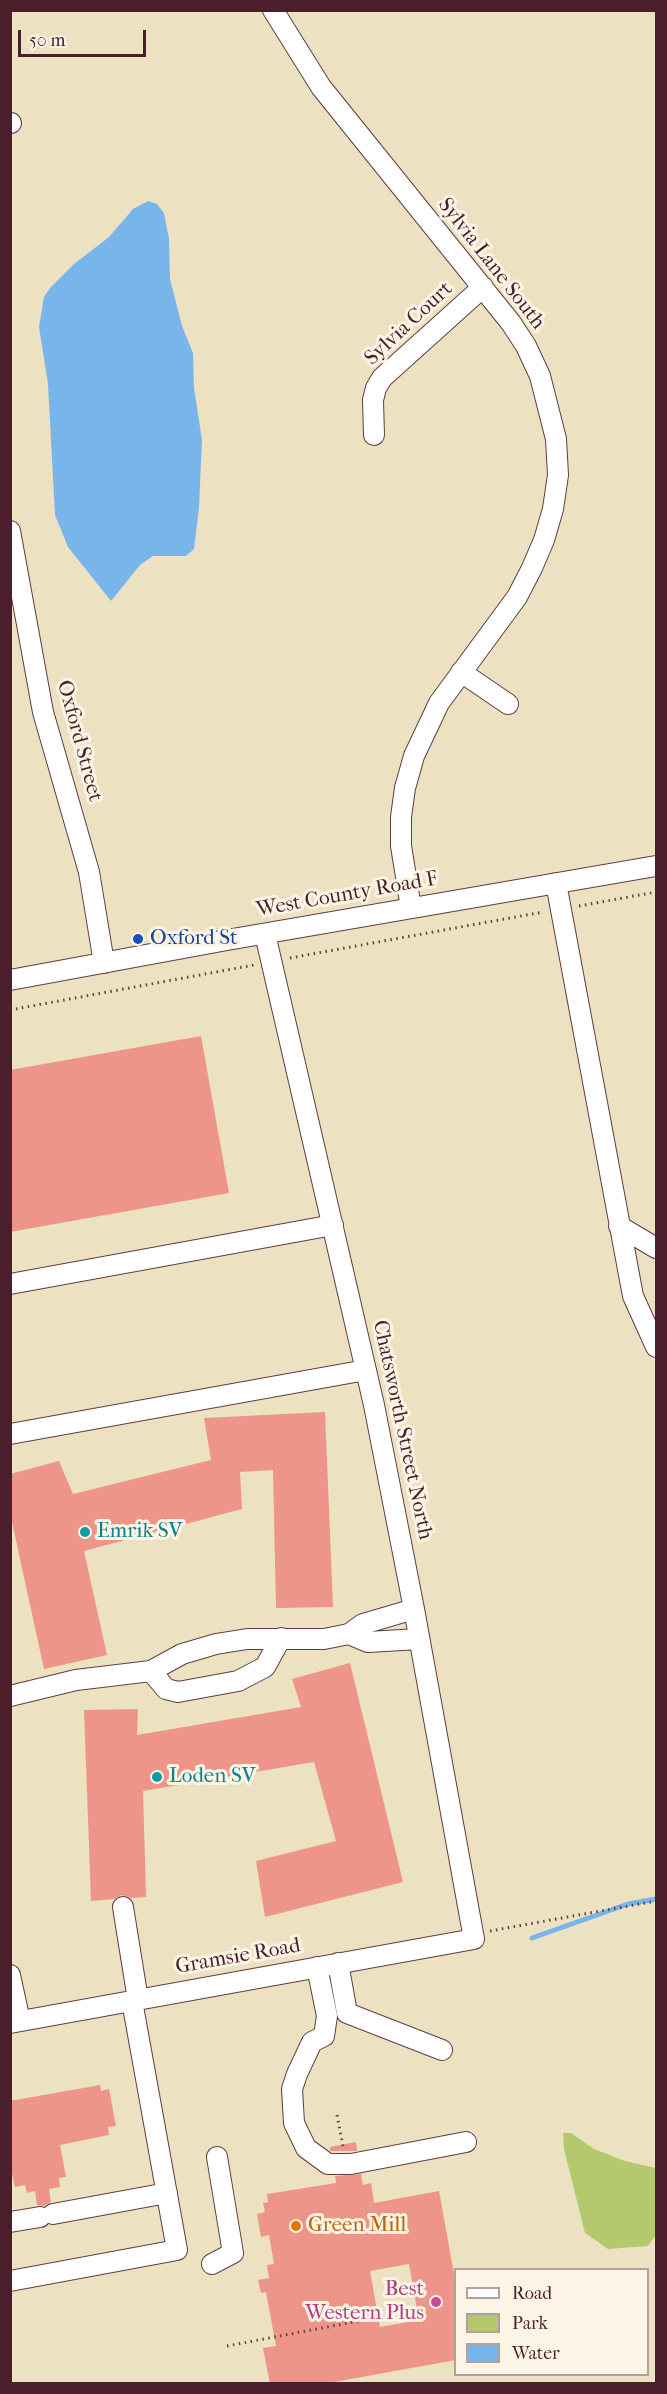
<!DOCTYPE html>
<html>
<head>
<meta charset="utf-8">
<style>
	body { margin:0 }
	#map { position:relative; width:667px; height:2394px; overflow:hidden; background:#ece2c1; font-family:"IM FELL French Canon",serif }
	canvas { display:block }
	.frame { position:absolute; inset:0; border:12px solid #4a1f2b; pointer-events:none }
	.legend { position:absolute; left:454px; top:2268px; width:195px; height:108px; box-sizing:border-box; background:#fcf5e5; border:2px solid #b59f9b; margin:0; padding:8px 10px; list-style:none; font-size:18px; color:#4a1f2b }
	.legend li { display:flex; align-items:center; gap:12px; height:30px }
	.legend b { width:30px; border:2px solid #b59f9b }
	.scale { position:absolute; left:18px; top:30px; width:128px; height:27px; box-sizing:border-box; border:3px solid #4a1f2b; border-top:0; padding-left:8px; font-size:18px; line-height:21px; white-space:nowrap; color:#4a1f2b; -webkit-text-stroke:4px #fcf5e5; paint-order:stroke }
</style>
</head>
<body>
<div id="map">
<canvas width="667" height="2394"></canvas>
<div class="frame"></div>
<ul class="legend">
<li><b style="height:8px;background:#fff"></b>Road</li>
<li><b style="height:16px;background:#b4c96e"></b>Park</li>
<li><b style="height:16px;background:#77b5ea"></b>Water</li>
</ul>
<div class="scale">50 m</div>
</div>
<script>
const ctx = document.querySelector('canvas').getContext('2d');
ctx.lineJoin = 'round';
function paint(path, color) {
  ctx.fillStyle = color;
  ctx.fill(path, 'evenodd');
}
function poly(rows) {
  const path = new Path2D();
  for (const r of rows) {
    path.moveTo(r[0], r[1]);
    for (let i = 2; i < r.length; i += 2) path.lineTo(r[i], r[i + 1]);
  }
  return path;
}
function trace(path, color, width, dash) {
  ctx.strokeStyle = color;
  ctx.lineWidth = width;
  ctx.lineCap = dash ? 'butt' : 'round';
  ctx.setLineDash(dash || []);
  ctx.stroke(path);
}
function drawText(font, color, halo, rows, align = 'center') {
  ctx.font = font + ' "IM FELL French Canon",serif';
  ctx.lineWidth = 6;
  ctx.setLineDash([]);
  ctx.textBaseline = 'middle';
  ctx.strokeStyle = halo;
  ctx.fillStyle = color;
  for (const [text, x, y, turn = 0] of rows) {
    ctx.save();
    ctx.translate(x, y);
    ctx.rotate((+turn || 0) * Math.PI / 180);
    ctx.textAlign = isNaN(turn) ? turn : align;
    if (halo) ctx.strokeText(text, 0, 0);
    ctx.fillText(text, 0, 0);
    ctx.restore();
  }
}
const green = poly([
	[563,2133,571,2133,594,2149,625,2161,656,2168,656,2235,648,2246,608,2249,585,2233,564,2149]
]);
const water = poly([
	[148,201,157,204,164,213,169,239,170,279,182,326,193,353,194,388,202,440,199,508,194,549,186,556,153,556,140,565,111,601,68,547,55,515,48,384,39,327,44,297,50,288,74,264,109,237,133,209]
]);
const stream = poly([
	[532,1938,628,1904,656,1899]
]);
const building = poly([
	[201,1036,229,1193,10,1232,10,1070],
	[325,1412,333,1607,276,1608,273,1470,240,1472,242,1509,84,1551,107,1655,44,1669,10,1513,10,1474,59,1461,73,1494,211,1460,204,1418],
	[350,1663,403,1882,265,1917,256,1861,336,1841,314,1762,143,1791,146,1897,131,1898,122,1895,114,1899,91,1901,84,1710,138,1709,137,1735,301,1707,292,1679],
	[100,2085,101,2091,109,2089,116,2126,108,2127,109,2135,60,2145,66,2177,59,2178,60,2187,49,2189,51,2202,44,2206,37,2205,35,2191,27,2193,25,2185,15,2187,10,2164,10,2101],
	[356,2142,357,2151,330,2151,330,2147],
	[361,2174,363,2185,371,2183,374,2203,439,2191,456,2285,456,2360,323,2384,270,2384,263,2348,276,2346,266,2292,261,2293,258,2280,269,2278,267,2265,274,2264,269,2235,261,2237,257,2214,265,2212,263,2203,268,2202,267,2194,336,2183,335,2176],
	[409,2264,419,2320,380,2327,370,2271]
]);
const path = poly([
	[579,906,656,892],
	[290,958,543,912],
	[10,1010,254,965],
	[490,1931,656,1901],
	[337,2115,343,2146],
	[227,2346,369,2319]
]);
const minor = poly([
	[273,10,321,87,511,323,526,346,540,376,556,439,558,475,553,509,544,540,532,568,517,597,439,703,414,756,405,788,401,817,401,846,411,908],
	[10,123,11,123],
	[374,435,373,400,376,388,382,378,483,287],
	[10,531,43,712,89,872,104,963],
	[461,672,508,704],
	[556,883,633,1296,656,1347],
	[10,980,227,940,656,866],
	[619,1226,656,1248],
	[10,1284,333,1225],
	[10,1434,366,1370],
	[349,1634,368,1642,419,1639],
	[151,1671,166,1689,178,1692,238,1681,265,1667,281,1638],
	[10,1696,76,1680,151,1671,182,1654,216,1644,247,1639,324,1639,349,1634,363,1624,414,1609],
	[123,1907,138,2000],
	[338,1963,347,2013,442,2050],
	[317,1967,327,2016,324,2036,312,2042,297,2074,292,2089,294,2123,306,2148,328,2164,351,2164,466,2142],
	[10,1975,20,2021],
	[10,2023,474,1939,414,1609,374,1405,265,934],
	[53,2214,167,2193],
	[10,2222,40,2217],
	[212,2264,233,2253,217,2157],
	[10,2281,177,2250,132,2001]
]);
const markers = [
	[138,939,6,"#1a4fb4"],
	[85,1532,6,"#0f9aa8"],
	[157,1777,6,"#0f9aa8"],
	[296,2226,6,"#e8710a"],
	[436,2302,6,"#d1479c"]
];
const streetNames = [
	["Sylvia Lane South",491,264,52],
	["Sylvia Court",409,324,-43],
	["Oxford Street",79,741,75],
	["West County Road F",347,895,-10],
	["Chatsworth Street North",402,1430,78],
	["Gramsie Road",238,1957,-10]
];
const transitNames = [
	["Oxford St",150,939]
];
const cultureNames = [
	["Emrik SV",97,1532],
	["Loden SV",169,1777]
];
const foodNames = [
	["Green Mill",308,2226]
];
const hotelNames = [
	["Best",424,2290],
	["Western Plus",424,2314]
];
paint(green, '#b4c96e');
paint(water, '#77b5ea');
trace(stream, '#77b5ea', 5);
paint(building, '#ed9588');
trace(minor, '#623c42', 22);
trace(path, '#623c42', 3, [1.5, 4.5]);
trace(minor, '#fff', 20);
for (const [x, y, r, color] of markers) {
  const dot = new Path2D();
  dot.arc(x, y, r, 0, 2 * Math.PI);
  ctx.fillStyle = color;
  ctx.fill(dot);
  trace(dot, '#fcf5e5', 2);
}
drawText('21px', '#4a1f2b', '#fcf5e5', streetNames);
drawText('21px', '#164399', '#fcf5e5', transitNames, 'left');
drawText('21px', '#0d838f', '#fcf5e5', cultureNames, 'left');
drawText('21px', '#c56008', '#fcf5e5', foodNames, 'left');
drawText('21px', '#b23c85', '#fcf5e5', hotelNames, 'right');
</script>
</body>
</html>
